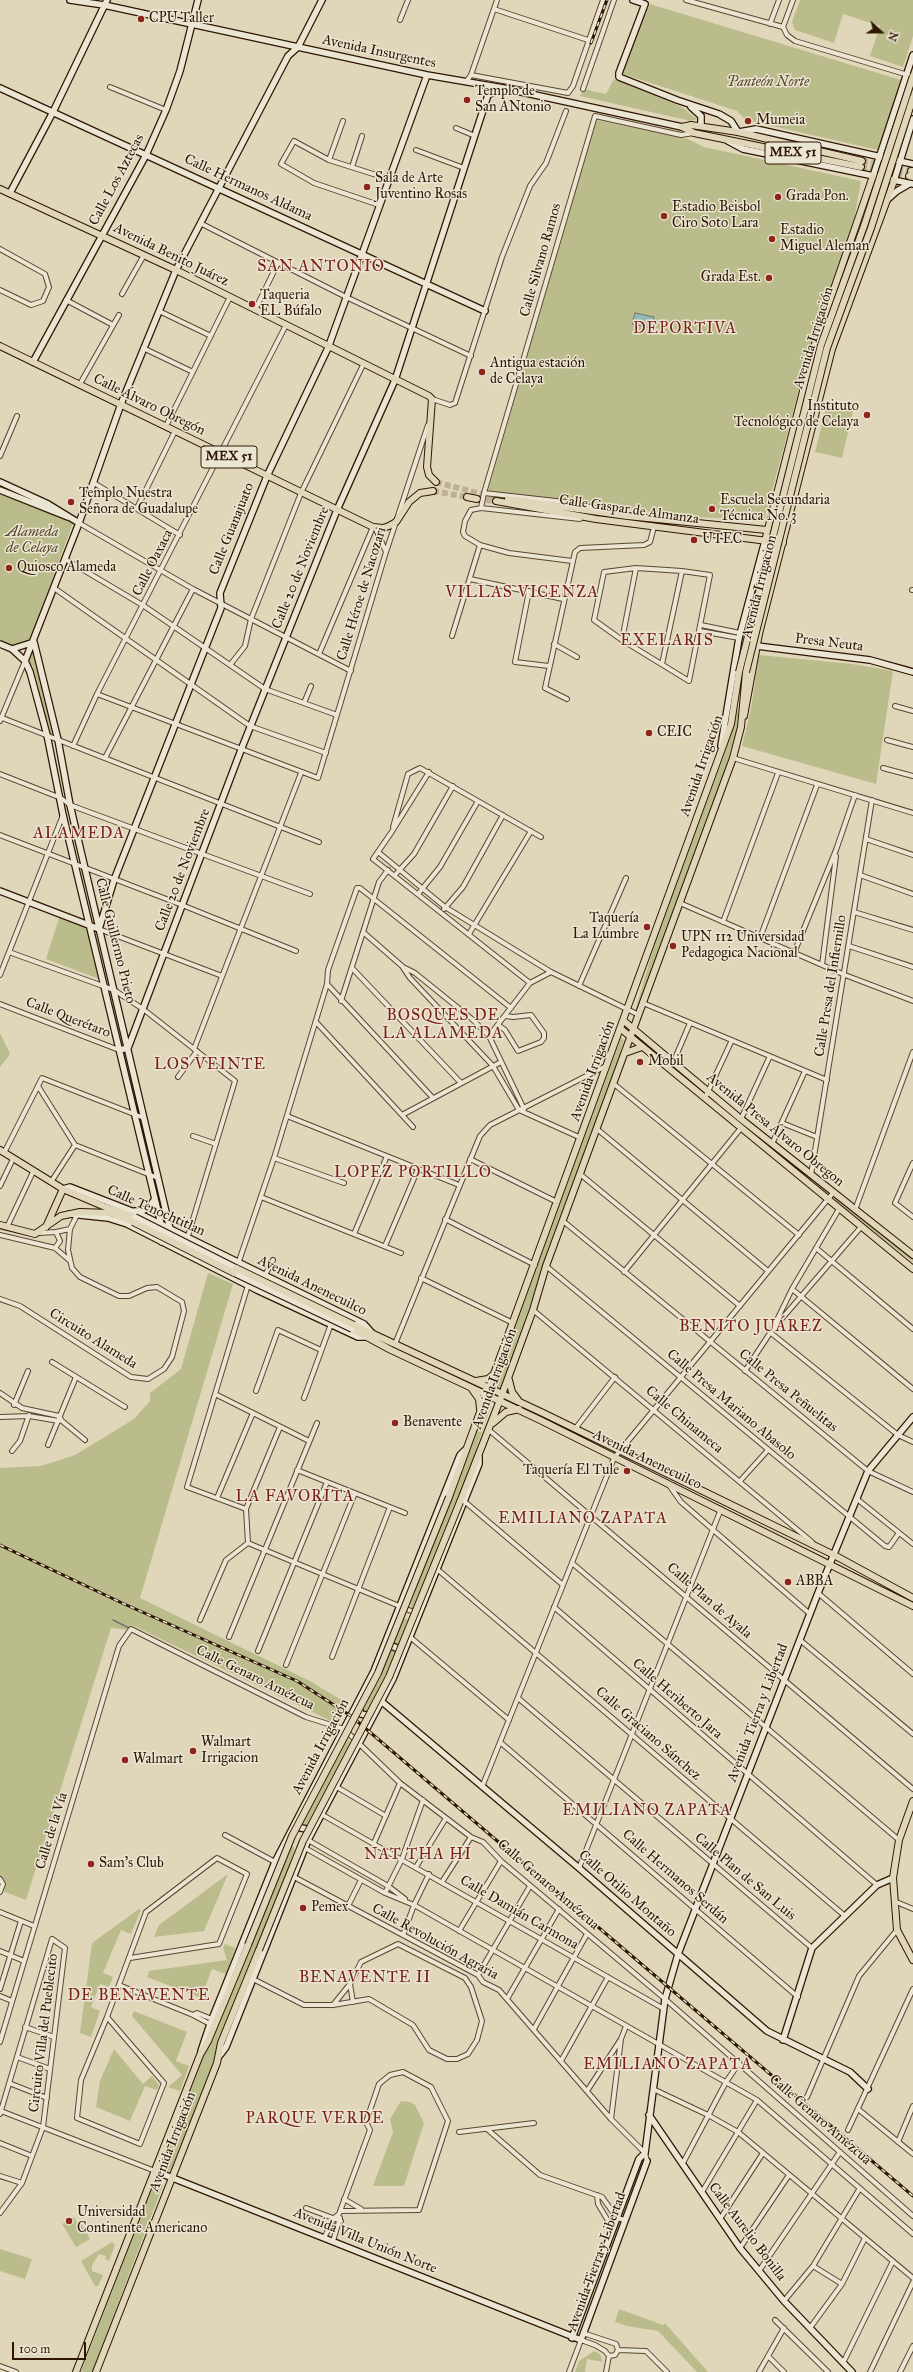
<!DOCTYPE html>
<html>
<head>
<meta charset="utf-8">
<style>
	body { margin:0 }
	#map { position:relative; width:913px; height:2372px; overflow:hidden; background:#e0d7bb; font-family:"IM FELL Great Primer",serif }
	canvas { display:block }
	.north { position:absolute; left:861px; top:12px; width:40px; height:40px; -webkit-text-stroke:3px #ebe5d3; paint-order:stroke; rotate:111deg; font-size:11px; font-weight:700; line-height:16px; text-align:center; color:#2e1600 }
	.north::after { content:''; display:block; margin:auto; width:14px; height:18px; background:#2e1600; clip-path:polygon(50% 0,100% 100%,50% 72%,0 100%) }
	.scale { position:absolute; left:12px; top:2342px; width:74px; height:18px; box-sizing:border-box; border:2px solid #2e1600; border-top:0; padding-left:5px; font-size:12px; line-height:14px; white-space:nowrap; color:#2e1600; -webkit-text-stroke:3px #ebe5d3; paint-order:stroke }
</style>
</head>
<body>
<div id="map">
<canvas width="913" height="2372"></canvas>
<div class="north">N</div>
<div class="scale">100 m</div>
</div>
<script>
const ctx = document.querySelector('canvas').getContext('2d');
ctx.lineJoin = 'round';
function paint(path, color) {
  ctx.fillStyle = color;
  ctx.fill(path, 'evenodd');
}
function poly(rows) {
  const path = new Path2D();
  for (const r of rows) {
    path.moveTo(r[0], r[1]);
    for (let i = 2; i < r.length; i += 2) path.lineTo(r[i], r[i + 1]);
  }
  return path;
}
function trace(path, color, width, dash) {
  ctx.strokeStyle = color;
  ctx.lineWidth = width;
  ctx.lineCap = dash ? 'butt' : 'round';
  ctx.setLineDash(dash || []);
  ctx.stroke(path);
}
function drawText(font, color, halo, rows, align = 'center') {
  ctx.font = font + ' "IM FELL Great Primer",serif';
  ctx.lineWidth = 3;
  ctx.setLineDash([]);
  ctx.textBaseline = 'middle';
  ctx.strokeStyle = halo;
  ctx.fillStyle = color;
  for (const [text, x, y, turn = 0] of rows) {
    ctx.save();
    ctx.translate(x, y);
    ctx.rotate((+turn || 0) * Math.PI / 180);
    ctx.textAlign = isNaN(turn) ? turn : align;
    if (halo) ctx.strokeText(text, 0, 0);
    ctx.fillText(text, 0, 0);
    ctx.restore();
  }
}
const green = poly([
	[800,0,913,0,913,36,903,67,870,56,880,26,843,14,834,43,795,30,792,22],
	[650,4,901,80,878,150,746,120,737,111,623,74,625,59],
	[614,79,682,107,697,119,691,121,580,96,583,89,606,94],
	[596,120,688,139,704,147,861,181,852,231,808,356,764,521,682,516,488,491],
	[827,404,853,411,842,458,815,452],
	[0,493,73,523,30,640,22,645,12,645,0,640],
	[33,649,53,735,50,734,33,667,29,662],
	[759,655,852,664,893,671,876,784,742,746,751,709],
	[739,705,736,736,717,793,638,1009,635,1011,659,929,724,756],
	[60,915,88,926,102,980,46,959],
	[0,1033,10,1054,0,1067],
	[635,1036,827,1192,828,1195,827,1195],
	[621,1038,624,1040,611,1081,554,1233,503,1387,499,1390,497,1385,511,1337],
	[834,1200,838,1200,882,1234,913,1259,913,1262],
	[208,1273,233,1284,140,1598,310,1681,348,1704,337,1724,132,1625,129,1630,111,1628,26,1900,0,1890,0,1468,41,1466,75,1455,134,1419,150,1401,150,1393,181,1369],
	[489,1405,491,1406,477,1446,475,1462,414,1609,411,1609,411,1603,423,1570,425,1560,483,1413],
	[403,1618,411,1621,395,1661,365,1718,362,1718,358,1715],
	[344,1739,349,1740,351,1744,305,1831,300,1831,299,1828],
	[291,1845,294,1847,294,1851,277,1901,171,2170,168,2172,163,2169,179,2120,222,2010],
	[228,1874,204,1931,154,1937,159,1925],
	[139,1909,141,1910,131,1934,121,1930,103,1973,113,1977,109,1987,100,1984,91,2007,100,2011,91,2037,80,2033,92,1943],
	[225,1944,235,1948,226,1974,212,1969,201,1998,147,1977,149,1971,227,1960,223,1948],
	[134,2011,187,2032,176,2061,189,2066,180,2091,168,2087,182,2075,132,2016],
	[114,2049,143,2084,152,2076,159,2085,157,2090,145,2086,130,2121,96,2107,100,2081],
	[401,2101,410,2102,415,2105,424,2123,404,2186,373,2186,393,2132,390,2119],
	[157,2181,163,2185,161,2190,92,2372,81,2372,153,2185],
	[74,2217,78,2225,81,2223,90,2239,76,2247,62,2224],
	[112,2242,115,2245,109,2261,105,2259,106,2256,99,2254,92,2265,92,2271,103,2275,98,2286,95,2286,81,2261],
	[0,2249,32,2259,25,2279,0,2271],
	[619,2309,663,2325,665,2323,708,2372,697,2372,658,2331,627,2326,615,2322],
	[594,2351,600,2354,603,2362,587,2359,585,2372,575,2372,579,2361]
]);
const water = poly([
	[635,313,654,317,651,328,632,324,635,313]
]);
const stream = poly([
	[113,1620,129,1628]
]);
const primaryTunnel = poly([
	[862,161,911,171],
	[861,167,909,176],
	[436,482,496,498],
	[433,491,467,497],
	[477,499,496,501]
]);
const street = poly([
	[686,0,783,27,787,35,795,41,908,75],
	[494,9,588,40],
	[400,20,408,0],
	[770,24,779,0],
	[783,27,793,0],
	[471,75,568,93,573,86,603,0],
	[466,82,471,75,497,0],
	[110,87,166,110],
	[583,89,614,0],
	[456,128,475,136],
	[416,150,464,168],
	[329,160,343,121],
	[352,167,362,136],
	[379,205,314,183,281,164,294,141,329,160,389,179],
	[200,223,346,297,471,356],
	[0,249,45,274,49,287,43,301,31,305,0,290],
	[122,294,144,255],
	[66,300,113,325],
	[255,310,278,263],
	[159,311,211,336],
	[143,348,193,372],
	[80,384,119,315],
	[432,399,450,405,455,403,502,257,530,186,546,163,566,111],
	[166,426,230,297],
	[0,456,17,416],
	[94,483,180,535],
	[484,493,565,502,610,511],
	[137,508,175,431],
	[481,508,484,493,595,116,681,135,694,133],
	[79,523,193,589,351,671],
	[375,527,386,552],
	[65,559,144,606,265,689,337,715],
	[572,561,509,553,480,545,465,536,463,532,465,521,471,510,481,508,580,519],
	[636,568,682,571,710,575,689,681,622,640,594,620,604,572,636,568],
	[470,579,563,599],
	[54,588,250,726,326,753],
	[912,590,913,590],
	[529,591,515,662,549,666],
	[701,625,740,633],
	[700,631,739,638],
	[452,636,480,545],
	[622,640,636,568],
	[554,644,577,657],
	[319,654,373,527],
	[662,664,682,571],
	[230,665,245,646,251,619,301,493,363,365],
	[97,694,318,778,386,552,428,425],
	[567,699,545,688,575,552,580,548,644,545,650,542,654,527],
	[304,703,311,686],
	[895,706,913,711],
	[0,717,319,842],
	[0,721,25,661],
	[887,740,913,747],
	[73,746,97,694,286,325],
	[105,758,193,589],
	[733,758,913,813],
	[883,768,913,776],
	[429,772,391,833,373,859,530,983],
	[0,774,61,798,70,805,310,894],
	[393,827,408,774,420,768,541,837],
	[0,835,182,905,296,951],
	[866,839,913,855],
	[378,852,445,907,551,972,639,1015],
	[395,875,414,854,453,786],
	[860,875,913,894],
	[418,894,440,867,478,801],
	[680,903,845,975,913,1001],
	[444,909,463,887,503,815],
	[854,912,913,930],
	[723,922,778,773],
	[99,929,222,976],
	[363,932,402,966,410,978,493,1066,519,1110,581,1138],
	[469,934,531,831],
	[760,938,817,785],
	[849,946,913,967],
	[9,952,114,990,143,1009,235,1081,187,1239],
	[794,953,836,850,855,795],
	[822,965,836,856],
	[403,967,415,973,472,1019,489,1036,524,1109],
	[352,968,461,1083],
	[0,975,63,815],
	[327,984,433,1098],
	[579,986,626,878],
	[341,1001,379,882,388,870],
	[643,1003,827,1080],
	[0,1004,119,1050],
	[316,1022,413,1127],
	[498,1025,505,1030,518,1051,541,1042,544,1038,544,1033,531,1015,513,1017,505,1016],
	[489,1036,530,983,551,972],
	[194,1049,301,773],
	[673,1063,690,1023],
	[178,1077,197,1051],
	[614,1084,799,1235],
	[38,1086,75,1145],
	[705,1098,732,1040],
	[402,1115,501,1062],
	[287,1116,459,1185],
	[741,1119,770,1056],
	[782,1123,817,1137],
	[597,1129,768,1271],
	[193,1136,216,1144],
	[772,1144,805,1071],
	[75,1145,158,1178],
	[4,1153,42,1078,144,1118],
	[274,1158,344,1183],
	[470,1159,557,1202],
	[913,1163,895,1203,913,1217],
	[580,1174,740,1306],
	[811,1175,872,800],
	[51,1182,75,1145],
	[0,1186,13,1159],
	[261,1197,401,1253],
	[855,1210,913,1052],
	[445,1219,535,1265],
	[563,1221,868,1471,913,1492],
	[7,1227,33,1172],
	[56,1232,70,1229],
	[39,1233,56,1232,60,1241,55,1248],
	[354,1234,387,1156],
	[0,1235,55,1248,69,1260],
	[385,1246,418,1169],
	[816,1248,913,1329],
	[238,1264,274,1158,327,984,328,970,357,888,360,888,511,1008],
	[546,1266,885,1546,889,1547,899,1533],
	[624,1272,741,1128],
	[264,1277,273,1260],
	[421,1278,513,1323],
	[792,1289,913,1389],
	[0,1299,20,1306,131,1377,148,1379,164,1369,172,1357,184,1311,182,1302,157,1287,147,1288,129,1296,119,1296,80,1277,72,1268,68,1250,70,1229,78,1213],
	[533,1310,812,1542],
	[774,1326,792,1289,839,1209],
	[771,1333,898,1435,913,1442],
	[395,1344,480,1136,490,1125,606,1066],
	[52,1362,125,1407],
	[745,1371,772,1330,861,1227],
	[256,1391,278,1330,321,1350],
	[0,1393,22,1408,59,1416,62,1421,85,1440],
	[215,1394,309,1441],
	[304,1398,331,1324],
	[14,1405,28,1371],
	[0,1417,29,1416,59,1421],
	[575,1429,615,1377],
	[489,1430,913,1789],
	[48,1445,76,1377],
	[12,1451,20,1441,29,1415],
	[297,1470,405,1513],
	[740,1481,768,1450],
	[669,1485,681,1502,810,1614],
	[217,1498,253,1413],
	[857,1499,913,1544],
	[464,1501,563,1585],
	[246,1509,187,1487,248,1285],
	[248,1543,416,1613],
	[572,1563,899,1840],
	[437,1569,845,1916],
	[818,1593,913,1674],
	[554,1607,877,1885],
	[200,1620,226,1560,248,1543,246,1509,280,1427],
	[229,1637,317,1423],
	[410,1637,509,1720],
	[800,1640,913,1734],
	[258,1651,327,1482],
	[332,1657,390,1507],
	[286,1665,355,1493],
	[518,1698,812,1948],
	[500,1742,798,1997],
	[335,1786,386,1816],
	[482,1787,614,1458,833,1193],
	[321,1814,664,2009],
	[225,1835,275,1862],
	[308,1840,388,1886,405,1899],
	[374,1843,400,1783],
	[305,1848,385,1893,414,1905,757,2100,913,2234],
	[416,1867,446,1818],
	[579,1868,721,1509],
	[294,1877,478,1975,483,1982,499,1990,611,2119,645,2153,647,2161],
	[0,1879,3,1884,0,1892],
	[442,1882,471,1837],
	[385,1893,402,1859,423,1800],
	[894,1901,913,1909],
	[348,1906,361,1880],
	[0,1912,34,1926],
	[459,1931,501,1861],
	[403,1935,414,1905,429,1874],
	[0,1951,24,1961],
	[478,1975,530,1886],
	[253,1979,304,2005,333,2005,369,1999,413,2025,429,2050,447,2059,457,2059,468,2054,477,2040,482,2021,471,1987,465,1978,398,1944,361,1962,350,1984,333,2005],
	[350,1984,353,2002],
	[119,1985,193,2015,210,2024],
	[0,1989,21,1921],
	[0,1996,12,2001],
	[507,1999,559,1909],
	[193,2015,197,2013,212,2019],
	[107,2017,164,2083,140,2144,77,2118,81,2080,107,2017,146,1912,217,1858,247,1874,219,1944,130,1958],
	[25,2027,54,2037],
	[534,2029,587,1934],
	[0,2042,119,1646,131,1629,306,1717,344,1729,400,1783,471,1837,483,1842,501,1861,665,1999,913,2216],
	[17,2057,50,2069],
	[561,2061,608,1977],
	[9,2083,47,2098],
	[653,2089,708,2115,738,2132,913,2278],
	[587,2091,621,2039,626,2026],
	[807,2097,859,1976,897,1930],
	[858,2109,913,2154],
	[1,2111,155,2171],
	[0,2114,52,1939,65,1948,43,2127,22,2183,0,2213],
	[611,2119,621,2039],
	[487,2129,540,2175,602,2197,617,2218,625,2220],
	[848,2130,913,1989],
	[459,2132,534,2123],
	[898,2142,913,2106],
	[0,2143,32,2156],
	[683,2163,726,2082,739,2063],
	[0,2176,22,2183],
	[702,2192,757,2100],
	[597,2195,598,2204,613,2229],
	[344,2199,361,2209],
	[306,2208,341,2221],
	[720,2219,763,2153],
	[324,2238,334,2218,339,2214,370,2130,366,2122,379,2084,390,2075,403,2072,431,2087,448,2121,419,2210,340,2211],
	[333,2241,340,2218],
	[740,2248,789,2175],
	[813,2266,842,2284],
	[759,2271,840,2152],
	[784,2301,813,2266,860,2188],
	[775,2320,828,2372],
	[810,2328,842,2284,865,2238],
	[583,2333,616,2344,618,2350],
	[618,2350,646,2351,667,2372],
	[609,2356,615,2355,618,2350],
	[768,2356,784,2372],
	[843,2363,893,2261],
	[0,2366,16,2372],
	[569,2372,581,2340,595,2345,605,2351,609,2356,606,2372],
	[759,2372,784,2328],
	[870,2372,913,2282],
	[900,2372,913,2346]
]);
const secondary = poly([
	[70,0,104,5,427,75,503,88,682,127],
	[633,0,645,4,619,73,619,77,677,100,719,114,731,121,738,132],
	[0,88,485,311],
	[691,107,701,116,701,126],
	[739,132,756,129,913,164],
	[728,141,743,149,913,184],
	[873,176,913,55],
	[894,181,913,119],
	[10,193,53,112,107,0],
	[888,199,897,191,909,184],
	[33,362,146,155,166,110,180,71,198,0],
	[0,482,48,504,79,523],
	[0,490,68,517],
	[0,644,12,649,25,661,30,672,47,735,63,815,161,1224,162,1242],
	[757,646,870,660,913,672],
	[12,649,34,642,58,740,70,805,170,1229,171,1246],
	[25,661,79,523,121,404,176,270,288,56,298,47,322,0],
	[721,746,739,638,765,541],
	[0,891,99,929,114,880,221,608,220,593,267,476,328,348,427,75],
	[119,1050,128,1048,241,750,337,510,395,380,488,95,503,88],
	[63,1189,70,1187,142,1215,364,1324,372,1333],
	[135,1211,142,1211,149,1207,154,1200],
	[70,1214,108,1218,127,1224,257,1290,358,1337,366,1337],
	[386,1646,395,1647,402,1654],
	[381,1701,579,1868,767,2031,850,2072,868,2089],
	[358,1706,361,1714,371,1716],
	[297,1822,301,1828,312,1830],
	[783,2040,812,1948,877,1885,893,1878],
	[201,2051,210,2024,275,1862,374,1671,460,1455,465,1450],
	[220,2055,226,2047,308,1840,393,1679,479,1464,479,1457],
	[649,2115,740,2248,784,2301,852,2372],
	[155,2171,581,2340,647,2161],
	[572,2338,639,2159,645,2153,665,1999,678,1954,818,1593,868,1471,913,1417]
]);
const primary = poly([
	[682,127,691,125,738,132,862,161],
	[682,127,694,133,861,167],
	[911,171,913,171],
	[909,176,913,177],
	[0,189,176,270,429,396,432,399,427,467,429,475,436,482],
	[0,346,373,527,383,528,389,526,396,522,409,502,420,493,433,491],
	[467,497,477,499],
	[508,499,627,516,767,530],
	[496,501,596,519,783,543],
	[765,541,815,344,873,176],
	[744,716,759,634,832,349,894,181],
	[624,1021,741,1119,913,1255],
	[621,1029,913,1269],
	[625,1053,642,1047],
	[0,1150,63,1189,103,1206,135,1217],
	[0,1225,35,1234,61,1216,80,1212,111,1213,133,1222],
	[46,1227,63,1189],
	[354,1325,543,1413,834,1555,913,1598],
	[352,1329,391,1350,540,1420,913,1606],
	[509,1380,512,1392,518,1400],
	[476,1381,488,1379,494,1374],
	[472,1389,479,1399,480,1409],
	[493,1423,506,1412,519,1409],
	[449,1497,731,724,739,672],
	[460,1502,500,1400,533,1310,546,1266,733,758,741,727,746,672],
	[913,1801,899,1840,893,1878,897,1930,913,1960],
	[76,2372,200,2055,208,2041,248,1945],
	[96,2372,217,2063,221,2043,259,1950]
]);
const rail = poly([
	[591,43,607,0],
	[0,1545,122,1603,297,1681,351,1716,913,2196]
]);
const secondaryBridge = poly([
	[135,1217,236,1268],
	[234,1273,352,1329]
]);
const primaryBridge = poly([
	[739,672,821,345,864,226,913,76],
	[746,672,827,348,871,228,913,98],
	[133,1222,234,1273],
	[236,1268,354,1325],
	[248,1945,292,1836,378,1673,449,1497],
	[259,1950,303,1841,389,1677,460,1502]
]);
const markers = [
	[141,19,4,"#8f2418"],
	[467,100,4,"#8f2418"],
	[748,121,4,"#8f2418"],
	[367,187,4,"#8f2418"],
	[778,197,4,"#8f2418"],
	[664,216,4,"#8f2418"],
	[772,239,4,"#8f2418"],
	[769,278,4,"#8f2418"],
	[252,304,4,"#8f2418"],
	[482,372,4,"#8f2418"],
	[867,415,4,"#8f2418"],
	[71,502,4,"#8f2418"],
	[712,509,4,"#8f2418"],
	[694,540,4,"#8f2418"],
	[9,568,4,"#8f2418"],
	[649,733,4,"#8f2418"],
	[647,927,4,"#8f2418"],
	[673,946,4,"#8f2418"],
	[640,1062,4,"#8f2418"],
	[395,1423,4,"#8f2418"],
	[627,1471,4,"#8f2418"],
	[788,1582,4,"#8f2418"],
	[193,1751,4,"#8f2418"],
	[125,1760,4,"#8f2418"],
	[91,1864,4,"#8f2418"],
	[303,1908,4,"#8f2418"],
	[69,2221,4,"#8f2418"]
];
const shields = [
	[793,153,56],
	[229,457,56]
];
const shieldNames = [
	["MEX 51",793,153],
	["MEX 51",229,457]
];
const poiNames = [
	["CPU Taller",149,19],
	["Templo de",475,92],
	["San ANtonio",475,108],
	["Mumeia",756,121],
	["Sala de Arte",375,179],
	["Juventino Rosas",375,195],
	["Grada Pon.",786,197],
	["Estadio Beisbol",672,208],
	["Ciro Soto Lara",672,224],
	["Estadio",780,231],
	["Miguel Aleman",780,247],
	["Grada Est.",761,278,"right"],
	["Taqueria",260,296],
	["EL Búfalo",260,312],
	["Antigua estación",490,364],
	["de Celaya",490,380],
	["Instituto",859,407,"right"],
	["Tecnológico de Celaya",859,423,"right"],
	["Templo Nuestra",79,494],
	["Señora de Guadalupe",79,510],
	["Escuela Secundaria",720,501],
	["Técnica No. 3",720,517],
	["UTEC",702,540],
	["Quiosco Alameda",17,568],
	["CEIC",657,733],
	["Taquería",639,919,"right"],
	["La Lumbre",639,935,"right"],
	["UPN 112 Universidad",681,938],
	["Pedagogica Nacional",681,954],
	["Mobil",648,1062],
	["Benavente",403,1423],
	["Taquería El Tule",619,1471,"right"],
	["ABBA",796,1582],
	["Walmart",201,1743],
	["Irrigacion",201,1759],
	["Walmart",133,1760],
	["Sam's Club",99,1864],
	["Pemex",311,1908],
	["Universidad",77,2213],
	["Continente Americano",77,2229]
];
const streetNames = [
	["Avenida Insurgentes",379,52,12],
	["Calle Los Aztecas",117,180,-62],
	["Calle Hermanos Aldama",248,188,25],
	["Avenida Benito Juárez",171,255,26],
	["Calle Silvano Ramos",541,260,-74],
	["Avenida Irrigación",814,338,-73],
	["Calle Álvaro Obregón",149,405,26],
	["Calle Gaspar de Almanza",629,510,8],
	["Calle Guanajuato",232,529,-68],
	["Calle Oaxaca",153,563,-63],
	["Calle 20 de Noviembre",301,568,-68],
	["Avenida Irrigacion",760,587,-76],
	["Calle Héroe de Nacozari",362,594,-73],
	["Presa Neuta",829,643,7],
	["Avenida Irrigación",702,766,-71],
	["Calle 20 de Noviembre",183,870,-69],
	["Calle Guillermo Prieto",115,941,76],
	["Calle Presa del Infiernillo",831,986,-81],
	["Calle Querétaro",68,1018,21],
	["Avenida Irrigación",593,1071,-70],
	["Avenida Presa Álvaro Obregon",775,1130,39],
	["Calle Tenochtitlan",156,1211,24],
	["Avenida Anenecuilco",312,1286,26],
	["Circuito Alameda",93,1339,32],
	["Avenida Irrigación",495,1379,-70],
	["Calle Presa Peñuelitas",788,1391,39],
	["Calle Presa Mariano Abasolo",731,1405,40],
	["Calle Chinameca",684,1420,40],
	["Avenida Anenecuilco",647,1460,26],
	["Calle Plan de Ayala",709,1601,41],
	["Calle Genaro Amézcua",255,1678,26],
	["Calle Heriberto Jara",677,1699,41],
	["Avenida Tierra y Libertad",758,1713,-69],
	["Calle Graciano Sánchez",648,1734,41],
	["Avenida Irrigación",321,1747,-62],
	["Calle de la Vía",52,1831,-73],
	["Calle Hermanos Serdán",675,1877,41],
	["Calle Plan de San Luis",745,1877,40],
	["Calle Genaro Amézcua",548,1885,41],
	["Calle Otilio Montaño",627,1894,41],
	["Calle Damián Carmona",519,1913,30],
	["Calle Revolución Agraria",435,1942,29],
	["Circuito Villa del Pueblecito",44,2033,-83],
	["Calle Genaro Amézcua",820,2120,41],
	["Avenida Irrigación",173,2142,-69],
	["Calle Aurelio Bonilla",747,2232,53],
	["Avenida Villa Unión Norte",365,2241,22],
	["Avenida Tierra y Libertad",597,2262,-70]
];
const parkNames = [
	["Panteón Norte",768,83],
	["Alameda",32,533],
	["de Celaya",32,549]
];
const quarterNames = [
	["SAN ANTONIO",321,267],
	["DEPORTIVA",685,329],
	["VILLAS VICENZA",522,593],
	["EXELARIS",667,641],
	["ALAMEDA",79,834],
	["BOSQUES DE",443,1016],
	["LA ALAMEDA",443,1034],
	["LOS VEINTE",210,1065],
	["LOPEZ PORTILLO",413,1173],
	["BENITO JUÁREZ",751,1327],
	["LA FAVORITA",295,1497],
	["EMILIANO ZAPATA",583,1519],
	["EMILIANO ZAPATA",647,1811],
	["NAT THA HI",418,1855],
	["BENAVENTE II",365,1978],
	["DE BENAVENTE",139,1996],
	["EMILIANO ZAPATA",668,2065],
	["PARQUE VERDE",315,2119]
];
paint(green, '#bbbc8b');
paint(water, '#94b8b5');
trace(water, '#6b776d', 1);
trace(stream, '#6b776d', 1.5);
trace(primaryTunnel, '#bcb096', 6, [6, 3]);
trace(street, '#5a462f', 6);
trace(secondary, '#2e1600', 8);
trace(primary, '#2e1600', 8);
trace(street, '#ebe5d3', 4);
trace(secondary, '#ebe5d3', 5.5);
trace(primary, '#e0d7bb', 6);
trace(rail, '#2e1600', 3);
trace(rail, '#ebe5d3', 1.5, [4.5]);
trace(secondaryBridge, '#2e1600', 8, []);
trace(primaryBridge, '#2e1600', 8, []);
trace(secondaryBridge, '#ebe5d3', 5.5);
trace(primaryBridge, '#e0d7bb', 6);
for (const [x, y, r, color] of markers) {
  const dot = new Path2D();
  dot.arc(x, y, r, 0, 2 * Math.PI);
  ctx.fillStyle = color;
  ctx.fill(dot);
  trace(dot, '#ebe5d3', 1.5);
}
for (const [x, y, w] of shields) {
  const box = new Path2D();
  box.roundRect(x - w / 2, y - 11, w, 22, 3);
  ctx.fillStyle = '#ebe5d3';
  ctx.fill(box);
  trace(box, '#2e1600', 1);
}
drawText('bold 13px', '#2e1600', null, shieldNames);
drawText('14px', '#2e1600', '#ebe5d3', poiNames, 'left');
drawText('14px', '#2e1600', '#ebe5d3', streetNames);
drawText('italic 14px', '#58482a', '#ebe5d3', parkNames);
ctx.letterSpacing = '1px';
drawText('16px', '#7a1f14', '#ebe5d3', quarterNames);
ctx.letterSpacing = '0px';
</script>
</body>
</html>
